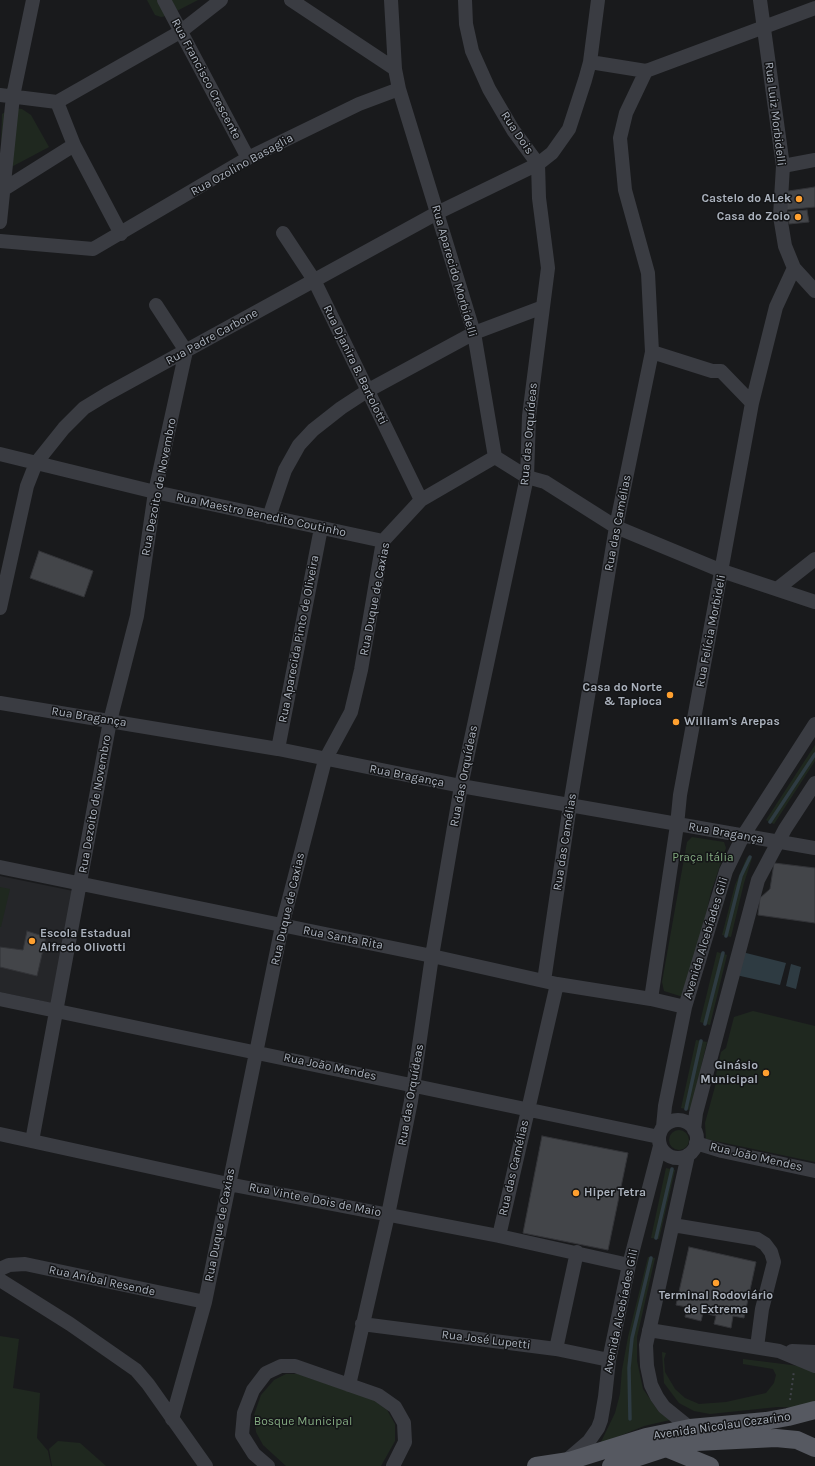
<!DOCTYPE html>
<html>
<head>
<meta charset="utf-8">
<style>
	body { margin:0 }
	canvas { display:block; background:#191a1c }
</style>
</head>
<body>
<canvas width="815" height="1466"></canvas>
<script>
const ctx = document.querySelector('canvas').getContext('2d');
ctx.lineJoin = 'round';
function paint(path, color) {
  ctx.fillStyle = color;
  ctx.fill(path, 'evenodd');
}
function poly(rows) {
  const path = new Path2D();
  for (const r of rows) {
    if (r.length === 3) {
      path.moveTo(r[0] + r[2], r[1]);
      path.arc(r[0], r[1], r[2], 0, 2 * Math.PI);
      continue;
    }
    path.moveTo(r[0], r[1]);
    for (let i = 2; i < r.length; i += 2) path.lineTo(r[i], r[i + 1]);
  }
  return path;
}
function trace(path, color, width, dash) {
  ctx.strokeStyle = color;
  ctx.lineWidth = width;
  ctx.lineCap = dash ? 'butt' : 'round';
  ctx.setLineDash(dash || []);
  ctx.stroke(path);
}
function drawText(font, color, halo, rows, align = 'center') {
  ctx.font = font + ' Karla,sans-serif';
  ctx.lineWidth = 3;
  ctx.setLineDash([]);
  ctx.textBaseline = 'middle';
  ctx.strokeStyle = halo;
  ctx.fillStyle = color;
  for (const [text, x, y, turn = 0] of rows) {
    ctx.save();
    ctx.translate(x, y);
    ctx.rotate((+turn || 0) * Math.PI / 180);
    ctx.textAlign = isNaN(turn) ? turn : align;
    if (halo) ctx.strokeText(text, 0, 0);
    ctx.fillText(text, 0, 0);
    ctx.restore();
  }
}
const built = poly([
	[0,876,73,891,52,1003,0,992]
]);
const green = poly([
	[147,0,198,0,167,16,161,17,155,15],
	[11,108,22,109,31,115,49,147,0,173,2,114],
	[815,745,815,761,774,824,766,820],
	[692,837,724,842,726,848,711,892,689,990,684,996,680,996,664,991,662,982,687,842],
	[747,857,752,858,744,883,731,937,722,935,735,885],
	[0,887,10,889,1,927,0,927],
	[717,952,727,955,710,1025,700,1022],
	[753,1011,815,1026,815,1162,706,1139,705,1123,716,1083,715,1080,721,1052,726,1048,734,1017],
	[696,1040,707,1042,691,1110,681,1108],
	[679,1140,10],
	[666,1168,675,1170,659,1239,651,1238],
	[648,1257,655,1258,637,1337,637,1361,643,1389,659,1412,670,1420,644,1426,600,1444,615,1413,620,1394,622,1370,628,1337],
	[0,1336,19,1339,13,1388,40,1393,37,1438,48,1451,51,1466,0,1466],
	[662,1352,666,1353,664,1359,665,1372,675,1389,685,1398,699,1404,726,1402,766,1393,774,1383,776,1375,773,1369,743,1364,743,1359,799,1366,815,1372,815,1408,777,1407,710,1414,694,1411,679,1403,664,1383],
	[286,1374,298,1374,372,1399,387,1410,395,1424,395,1441,381,1466,286,1466,263,1445,256,1432,254,1415,261,1395,274,1380],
	[58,1441,80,1443,106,1466,52,1466,49,1449]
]);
const water = poly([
	[742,952,786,963,780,985,736,975],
	[791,964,801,967,796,989,786,986]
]);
const stream = poly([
	[770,822,815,754],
	[726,936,741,876,750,857],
	[705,1024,723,953],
	[686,1109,701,1041],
	[656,1238,672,1169],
	[630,1419,629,1368,632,1338,651,1258]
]);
const building = poly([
	[815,187,815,207,784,210,782,192,815,187],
	[807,210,809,222,789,224,788,212,807,210],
	[39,551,93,571,84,597,30,578,39,551],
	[774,863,815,868,815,923,758,915,760,898,770,889,774,863],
	[27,931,46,937,37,976,0,967,0,947,23,950,27,931],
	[542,1136,628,1153,608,1250,523,1233,542,1136],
	[689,1247,756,1262,744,1318,733,1316,731,1328,714,1324,716,1316,703,1313,701,1321,685,1317,687,1307,676,1305,689,1247]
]);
const path = poly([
	[790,1400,794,1371]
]);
const minor = poly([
	[164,0,248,158],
	[291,0,395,69],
	[391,0,395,69,399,89,474,333,495,457],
	[465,0,466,24,472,51,489,89,513,130,538,164],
	[760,0,783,166,780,216,785,246,794,268,815,291],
	[590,62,646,71,815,8],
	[0,95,57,102,180,32,221,0],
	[57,102,74,145,121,234],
	[783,166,815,160],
	[4,189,74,145],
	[0,222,13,96,33,0],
	[283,233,314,280,421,500],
	[0,241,93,249,248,158,359,104,399,89],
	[652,352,712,371,721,371,752,403],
	[0,454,155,492,383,541],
	[495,457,527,477,545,482,616,527,722,571,815,602],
	[269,517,285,470,299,445,313,430,341,408,367,391,474,333,543,307],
	[777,589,815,559],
	[0,608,27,486,36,463,64,428,84,408,107,394,437,213,538,164,552,153,569,129,585,80,590,62,598,0],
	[0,703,278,749,461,786,815,848],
	[278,749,321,528],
	[0,867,432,956,557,984,651,999,685,1007],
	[544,981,570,805,616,527,652,352,648,273,625,190,620,138,626,113,646,71],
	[0,999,659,1137],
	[651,999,677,825,680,795,752,403,776,307,794,268],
	[678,1139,19],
	[663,1127,665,1106,685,1007,726,871,743,836,815,724],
	[694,1130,696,1113,758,880,785,829,815,783],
	[0,1134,228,1184,499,1236,629,1265],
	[32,1141,110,721,137,616,155,492,186,351,156,305],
	[696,1143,722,1151,815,1171],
	[688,1155,646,1345,647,1366,651,1385,657,1397,664,1407,690,1428],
	[673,1225,757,1239,765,1244,771,1252,774,1262,762,1309,757,1347],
	[499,1236,557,984],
	[0,1269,9,1265,25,1264,205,1302],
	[0,1280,70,1324,136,1370,148,1384,206,1466],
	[362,1324,556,1349,609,1360],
	[649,1330,779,1351,815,1366],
	[556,1349,577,1252],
	[792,1351,815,1352],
	[349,1385,388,1215,411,1101,432,956,461,786,527,477,529,416,548,268,539,198,538,164],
	[172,1419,205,1302,282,926,325,760,351,712,361,670,383,541,421,500,495,457],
	[568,1459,589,1441,598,1428,601,1420,605,1397,609,1360,629,1265,660,1146],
	[268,1466,254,1454,242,1435,244,1413,253,1390,266,1373,281,1366,295,1366,378,1395,395,1407,404,1423,405,1442,393,1466]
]);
const major = poly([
	[666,1448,710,1466],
	[536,1466,569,1461,646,1437,690,1428,766,1421,788,1417,815,1410],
	[611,1466,666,1448,696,1442,776,1438,797,1440,815,1448]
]);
const markers = [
	[799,199,4,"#ffa02f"],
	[798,217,4,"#ffa02f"],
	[670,695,4,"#ffa02f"],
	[676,722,4,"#ffa02f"],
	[32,941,4,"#ffa02f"],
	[766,1073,4,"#ffa02f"],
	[576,1193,4,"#ffa02f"],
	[716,1283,4,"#ffa02f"]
];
const streetNames = [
	["Rua Francisco Crescente",206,79,62],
	["Rua Luiz Morbidelli",775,114,83],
	["Rua Dois",517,133,56],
	["Rua Ozolino Basaglia",242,165,-29],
	["Rua Aparecido Morbidelli",454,271,74],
	["Rua Padre Carbone",212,337,-29],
	["Rua Djanira B. Bartolotti",355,365,64],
	["Rua das Orquídeas",529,434,-85],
	["Rua Dezoito de Novembro",159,487,-79],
	["Rua Maestro Benedito Coutinho",261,515,12],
	["Rua das Camélias",618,523,-79],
	["Rua Duque de Caxias",375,599,-79],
	["Rua Felícia Morbideli",711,631,-79],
	["Rua Aparecida Pinto de Oliveira",299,639,-79],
	["Rua Bragança",89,717,9],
	["Rua Bragança",407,776,11],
	["Rua das Orquídeas",464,776,-79],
	["Rua Dezoito de Novembro",95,804,-80],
	["Rua Bragança",726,833,10],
	["Rua das Camélias",565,842,-81],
	["Rua Duque de Caxias",288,909,-77],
	["Rua Santa Rita",343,938,11],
	["Avenida Alcebíades Gili",706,938,-73],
	["Rua João Mendes",330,1067,12],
	["Rua das Orquídeas",411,1095,-80],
	["Rua João Mendes",756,1157,13],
	["Rua das Camélias",514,1168,-77],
	["Rua Vinte e Dois de Maio",315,1200,11],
	["Rua Duque de Caxias",220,1225,-79],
	["Rua Aníbal Resende",102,1281,12],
	["Avenida Alcebíades Gili",621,1311,-78],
	["Rua José Lupetti",486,1340,7],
	["Avenida Nicolau Cezarino",722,1426,-8]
];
const poiNames = [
	["Castelo do ALek",791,199],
	["Casa do Zoio",790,217],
	["Casa do Norte",662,688],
	["& Tapioca",662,702],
	["William's Arepas",684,722,"left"],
	["Escola Estadual",40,934,"left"],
	["Alfredo Olivotti",40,948,"left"],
	["Ginásio",758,1066],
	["Municipal",758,1080],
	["Hiper Tetra",584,1193,"left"],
	["Terminal Rodoviário",716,1296,"center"],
	["de Extrema",716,1310,"center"]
];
const parkNames = [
	["Praça Itália",703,858],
	["Bosque Municipal",303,1422]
];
paint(built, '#252629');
paint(green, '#1f281f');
paint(water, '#2e3b42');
trace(stream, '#2e3b42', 3.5);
paint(building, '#434549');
trace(building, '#333438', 1);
trace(path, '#404349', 2, [2, 3]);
trace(minor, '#3a3c42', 14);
trace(major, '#565961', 18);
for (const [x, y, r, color] of markers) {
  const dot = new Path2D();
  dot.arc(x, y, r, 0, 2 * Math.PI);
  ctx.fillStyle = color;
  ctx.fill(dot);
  trace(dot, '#141517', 1.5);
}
drawText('12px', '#abb2bd', '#141517', streetNames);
drawText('bold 12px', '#abb2bd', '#141517', poiNames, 'right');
drawText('12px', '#83aa80', '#141517', parkNames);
</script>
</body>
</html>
